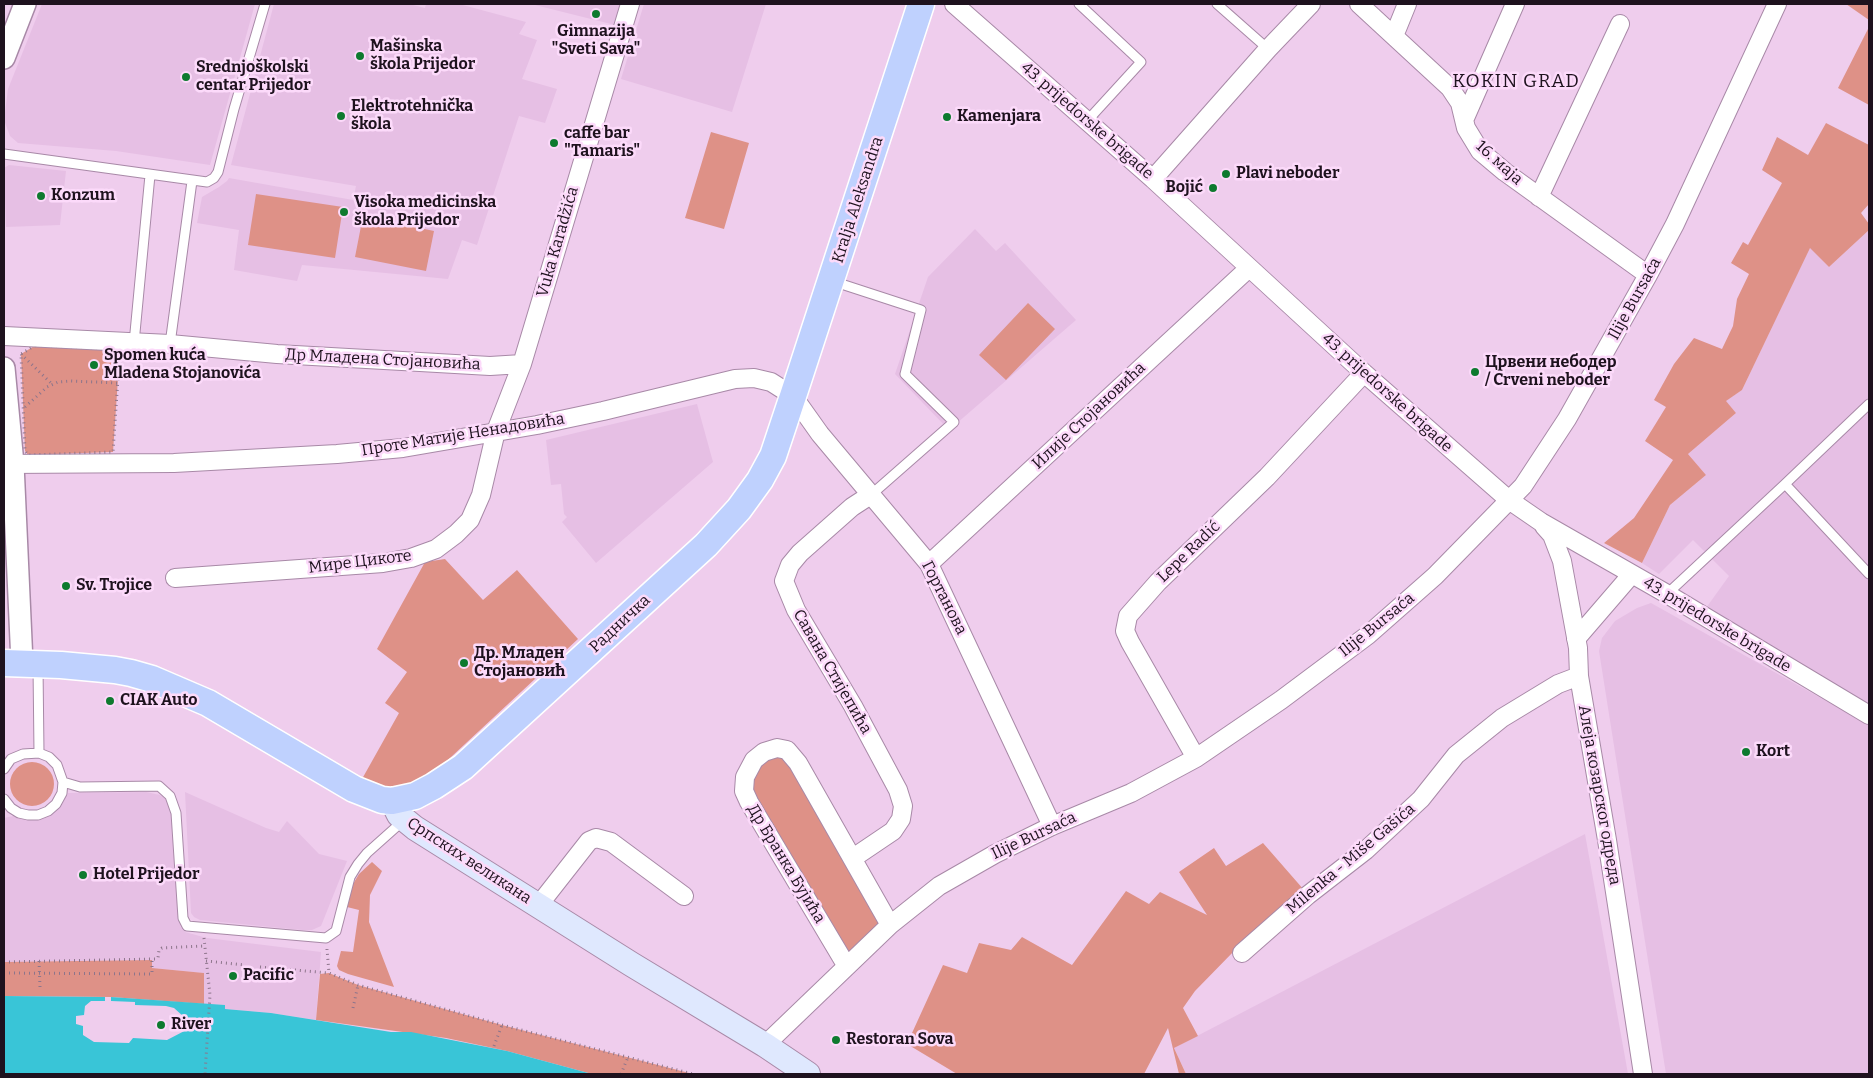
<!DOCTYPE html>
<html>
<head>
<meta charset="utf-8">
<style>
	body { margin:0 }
	#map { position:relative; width:1873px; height:1078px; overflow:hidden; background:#efcded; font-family:Bitter,serif }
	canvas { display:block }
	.frame { position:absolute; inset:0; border:5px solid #1e121e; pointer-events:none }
</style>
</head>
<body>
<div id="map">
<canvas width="1873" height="1078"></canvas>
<div class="frame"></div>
</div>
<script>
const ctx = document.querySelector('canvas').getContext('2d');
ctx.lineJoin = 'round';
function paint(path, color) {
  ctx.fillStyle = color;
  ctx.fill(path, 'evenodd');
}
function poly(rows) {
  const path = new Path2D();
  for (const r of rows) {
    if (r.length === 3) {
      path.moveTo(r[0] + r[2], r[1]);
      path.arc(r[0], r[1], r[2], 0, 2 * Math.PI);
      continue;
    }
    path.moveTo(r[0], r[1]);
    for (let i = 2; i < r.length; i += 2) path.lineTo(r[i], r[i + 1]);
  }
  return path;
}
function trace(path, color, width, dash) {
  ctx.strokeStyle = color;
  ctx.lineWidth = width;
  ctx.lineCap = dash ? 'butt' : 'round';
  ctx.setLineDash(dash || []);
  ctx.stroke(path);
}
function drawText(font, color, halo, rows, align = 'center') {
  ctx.font = font + ' Bitter,serif';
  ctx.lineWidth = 5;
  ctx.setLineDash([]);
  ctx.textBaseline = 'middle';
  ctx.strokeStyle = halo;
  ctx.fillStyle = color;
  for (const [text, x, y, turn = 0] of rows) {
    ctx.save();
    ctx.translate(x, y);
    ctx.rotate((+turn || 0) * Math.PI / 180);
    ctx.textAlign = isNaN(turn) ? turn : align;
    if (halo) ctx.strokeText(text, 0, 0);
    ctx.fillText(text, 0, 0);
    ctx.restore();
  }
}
const built = poly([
	[42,4,255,4,210,165,116,151,18,143,10,136,4,120,8,89],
	[274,4,409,4,425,8,426,4,459,4,526,22,519,34,537,40,522,79,557,89,545,123,519,116,477,245,462,240,448,279,302,265,297,281,234,270,239,230,197,223,202,197,219,187,227,181,229,178,353,200,356,186,231,165],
	[531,4,621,4,615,25],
	[644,4,766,4,732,112,621,79],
	[9,165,66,171,60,225,6,227,4,168],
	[975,229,996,251,1005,243,1076,320,949,430,895,374,928,277],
	[1869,230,1869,705,1706,608,1729,576,1693,540,1659,574,1642,563,1670,505,1706,475,1688,454,1736,413,1725,401,1742,390,1810,247,1829,267],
	[697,404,713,462,596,563,562,522,567,517,564,514,561,484,551,485,546,440],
	[1651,603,1869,725,1869,1074,1666,1074,1599,651,1602,638,1615,621,1637,608],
	[146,792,160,795,166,799,171,809,178,918,181,927,185,932,207,938,321,952,316,1020,271,1013,225,1009,225,1005,204,1004,203,973,152,968,151,960,4,962,4,818,23,814,51,814,62,804,68,793],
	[185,792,266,828,279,832,287,821,319,854,347,861,321,926,312,930,302,930,200,920,194,917,191,913],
	[1585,834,1628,1074,1186,1074,1174,1048]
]);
const green = poly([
	[1846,4,1869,4,1869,20],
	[1869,27,1869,105,1838,88],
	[1826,123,1869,145,1869,204,1861,213,1869,224,1869,230,1829,267,1810,248,1742,390,1726,401,1736,413,1688,454,1706,475,1670,505,1642,563,1604,543,1634,518,1673,460,1645,441,1666,407,1654,400,1674,364,1694,338,1722,349,1733,326,1737,299,1749,274,1731,263,1743,242,1748,245,1782,183,1762,170,1777,137,1808,155],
	[711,132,749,143,724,229,685,218],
	[256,194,343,207,335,258,248,245],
	[363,216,434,231,426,271,355,257],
	[1028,303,1055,329,1006,380,979,355],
	[36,345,120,349,113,452,28,455,25,451,21,354],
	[445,559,483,600,517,570,578,639,436,771,412,783,390,787,377,785,362,779,399,713,385,703,407,672,377,649,425,562],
	[784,754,883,926,848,955,751,793,756,764],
	[32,784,22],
	[1263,843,1304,890,1236,949,1195,991,1183,1008,1198,1036,1174,1048,1186,1074,1179,1074,1168,1028,1144,1074,957,1074,907,1044,943,965,967,973,979,943,1011,950,1022,937,1072,965,1126,891,1149,904,1160,892,1207,915,1179,872,1214,848,1226,866],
	[372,862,382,871,370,895,369,922,394,987,348,974,339,970,337,966,341,951,353,952,359,910,347,907,353,884,359,874],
	[152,960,152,968,204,973,204,1004,111,997,4,996,4,962],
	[329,973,358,985,502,1025,693,1074,592,1074,507,1051,446,1038,316,1020,320,974]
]);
const water = poly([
	[4,996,105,997,105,1001,91,1001,85,1006,84,1015,76,1016,76,1024,83,1026,83,1035,94,1042,129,1043,133,1038,167,1040,194,1026,174,1008,166,1006,135,1005,135,1002,111,1001,111,997,225,1005,225,1009,271,1013,391,1032,411,1032,507,1051,592,1074,4,1074]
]);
const path = poly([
	[36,345,120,349,113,452,28,455,25,451,21,354,36,345],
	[21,354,53,385],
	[25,407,47,387,58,382,71,381,118,383],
	[204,938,210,995,205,1074],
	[327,949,329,973],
	[39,961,40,987],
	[206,961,245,965],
	[4,962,155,959,158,958,159,950,162,948,204,946],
	[260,967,329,973,358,985,502,1025,693,1074],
	[4,973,152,974,152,960],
	[353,1008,358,985],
	[494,1046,502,1025],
	[621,1074,628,1057]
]);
const service = poly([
	[1079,4,1141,62,1087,121],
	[1217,4,1268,49],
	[4,154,207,182,214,178,218,172,234,109,265,4],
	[832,281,921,310,905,374,954,422,872,494],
	[134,343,150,175],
	[170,344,192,181],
	[1785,484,1869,404],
	[1667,594,1785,484,1869,574],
	[38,666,39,753],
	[4,769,11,759,23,754,39,753,49,757,57,765,63,782,62,793,56,804,48,811,38,815,28,815,19,813,11,808,4,799],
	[63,782,80,787,159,786,170,796,176,813,183,918,187,926,326,938,336,931,350,877,358,864,367,853,404,820]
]);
const minor = poly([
	[954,4,1153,179,1364,373,1509,500,1541,522,1667,594,1869,715],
	[1359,4,1450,88,1460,103,1466,128,1480,151,1505,172,1648,275],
	[1394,36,1407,4],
	[1465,118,1515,4],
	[1153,179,1268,49,1311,4],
	[1539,197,1620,24],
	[4,336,170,344,277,354,420,362,490,366,522,364],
	[4,464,174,463,337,454,403,448,537,425,603,411,735,379,754,378,771,382,793,396,820,434,929,564,1052,826],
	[1544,526,1552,535,1562,561,1578,648,1579,676,1607,840,1643,1074],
	[929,564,1249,268],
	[175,578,383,563,411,558,436,549,456,534,470,520,481,495,496,431,522,364,630,4],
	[1576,639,1632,574],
	[1196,758,1130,642,1125,631,1128,616,1158,582,1267,477,1364,373],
	[853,858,893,831,901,819,903,806,898,790,853,706,796,610,784,581,790,565,800,553,852,507,872,494],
	[538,906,589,841,596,838,611,842,684,896],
	[1242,953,1308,895,1366,850,1421,799,1456,755,1502,718,1558,684,1579,676],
	[846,965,749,802,744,791,745,777,754,760,764,752,777,748,787,750,798,763,890,925],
	[765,1045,890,925,939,886,995,854,1052,826,1131,793,1196,758,1281,700,1368,635,1435,576,1523,486,1567,419,1648,275,1675,224,1777,4]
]);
const tertiary = poly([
	[4,58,25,4],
	[4,368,13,464,22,663]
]);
const secondary = poly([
	[392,801,399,815,415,828,631,964,765,1045,808,1074]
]);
const primary = poly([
	[4,663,61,665,115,670,131,673,152,679,208,703,354,789,382,800,392,801,415,796,434,786,463,767,706,545,739,509,760,480,773,456,793,396,921,4]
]);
const markers = [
	[596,14,5,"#0e7a2f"],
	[360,56,5,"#0e7a2f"],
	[186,77,5,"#0e7a2f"],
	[341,116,5,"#0e7a2f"],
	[947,117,5,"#0e7a2f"],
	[554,143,5,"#0e7a2f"],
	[1226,174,5,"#0e7a2f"],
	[1213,188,5,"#0e7a2f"],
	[41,196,5,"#0e7a2f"],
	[344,212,5,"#0e7a2f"],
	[94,365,5,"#0e7a2f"],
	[1475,372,5,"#0e7a2f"],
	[66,586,5,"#0e7a2f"],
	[464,663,5,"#0e7a2f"],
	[110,701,5,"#0e7a2f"],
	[1746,752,5,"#0e7a2f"],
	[83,875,5,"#0e7a2f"],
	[233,976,5,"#0e7a2f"],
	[161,1025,5,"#0e7a2f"],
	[836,1040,5,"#0e7a2f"]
];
const poiNames = [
	["Gimnazija",596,32,"center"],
	["\"Sveti Sava\"",596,50,"center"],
	["Mašinska",370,47],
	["škola Prijedor",370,65],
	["Srednjoškolski",196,68],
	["centar Prijedor",196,86],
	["Elektrotehnička",351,107],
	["škola",351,125],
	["Kamenjara",957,117],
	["caffe bar",564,134],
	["\"Tamaris\"",564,152],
	["Plavi neboder",1236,174],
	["Bojić",1203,188,"right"],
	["Konzum",51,196],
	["Visoka medicinska",354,203],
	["škola Prijedor",354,221],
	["Spomen kuća",104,356],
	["Mladena Stojanovića",104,374],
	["Црвени небодер",1485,363],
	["/ Crveni neboder",1485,381],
	["Sv. Trojice",76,586],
	["Др. Младен",474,654],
	["Стојановић",474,672],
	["CIAK Auto",120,701],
	["Kort",1756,752],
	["Hotel Prijedor",93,875],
	["Pacific",243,976],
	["River",171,1025],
	["Restoran Sova",846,1040]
];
const streetNames = [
	["43. prijedorske brigade",1087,121,41],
	["16. маја",1499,163,42],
	["Kralja Aleksandra",858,200,-72],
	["Vuka Karadžića",558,242,-74],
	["Ilije Bursaća",1635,299,-61],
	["Др Младена Стојановића",383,360,3],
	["43. prijedorske brigade",1387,393,42],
	["Илије Стојановића",1089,416,-43],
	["Проте Матије Ненадовића",463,435,-9],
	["Lepe Radić",1189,552,-44],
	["Мире Цикоте",360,562,-7],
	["Гортанова",944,598,63],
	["Радничка",620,624,-43],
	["Ilije Bursaća",1377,625,-39],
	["43. prijedorske brigade",1717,625,31],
	["Савана Стијепића",832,672,60],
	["Алеја козарског одреда",1599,795,80],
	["Ilije Bursaća",1034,836,-25],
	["Milenka - Miše Gašića",1351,859,-40],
	["Српских великана",469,861,33],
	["Др Бранка Бујића",786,864,59]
];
const quarterNames = [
	["KOKIN GRAD",1516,82]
];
paint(built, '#e6bfe4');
paint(green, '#de9187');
paint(water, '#39c5d7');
trace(service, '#a889a7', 11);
trace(minor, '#a889a7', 20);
trace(tertiary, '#a889a7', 24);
trace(secondary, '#a889a7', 26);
trace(primary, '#fff', 29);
trace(path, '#8d758b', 3, [1, 4]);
trace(service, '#fff', 9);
trace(minor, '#fff', 18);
trace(tertiary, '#fff', 21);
trace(secondary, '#dfe8fe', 24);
trace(primary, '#bfd1fe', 26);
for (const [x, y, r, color] of markers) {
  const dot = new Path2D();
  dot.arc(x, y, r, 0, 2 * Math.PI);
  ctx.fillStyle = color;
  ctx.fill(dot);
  trace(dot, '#fcdafa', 2);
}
drawText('bold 16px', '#1e121e', '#fcdafa', poiNames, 'left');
drawText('16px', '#1e121e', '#fcdafa', streetNames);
ctx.letterSpacing = '1px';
drawText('19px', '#1e121e', '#fcdafa', quarterNames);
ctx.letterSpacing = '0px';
</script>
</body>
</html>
